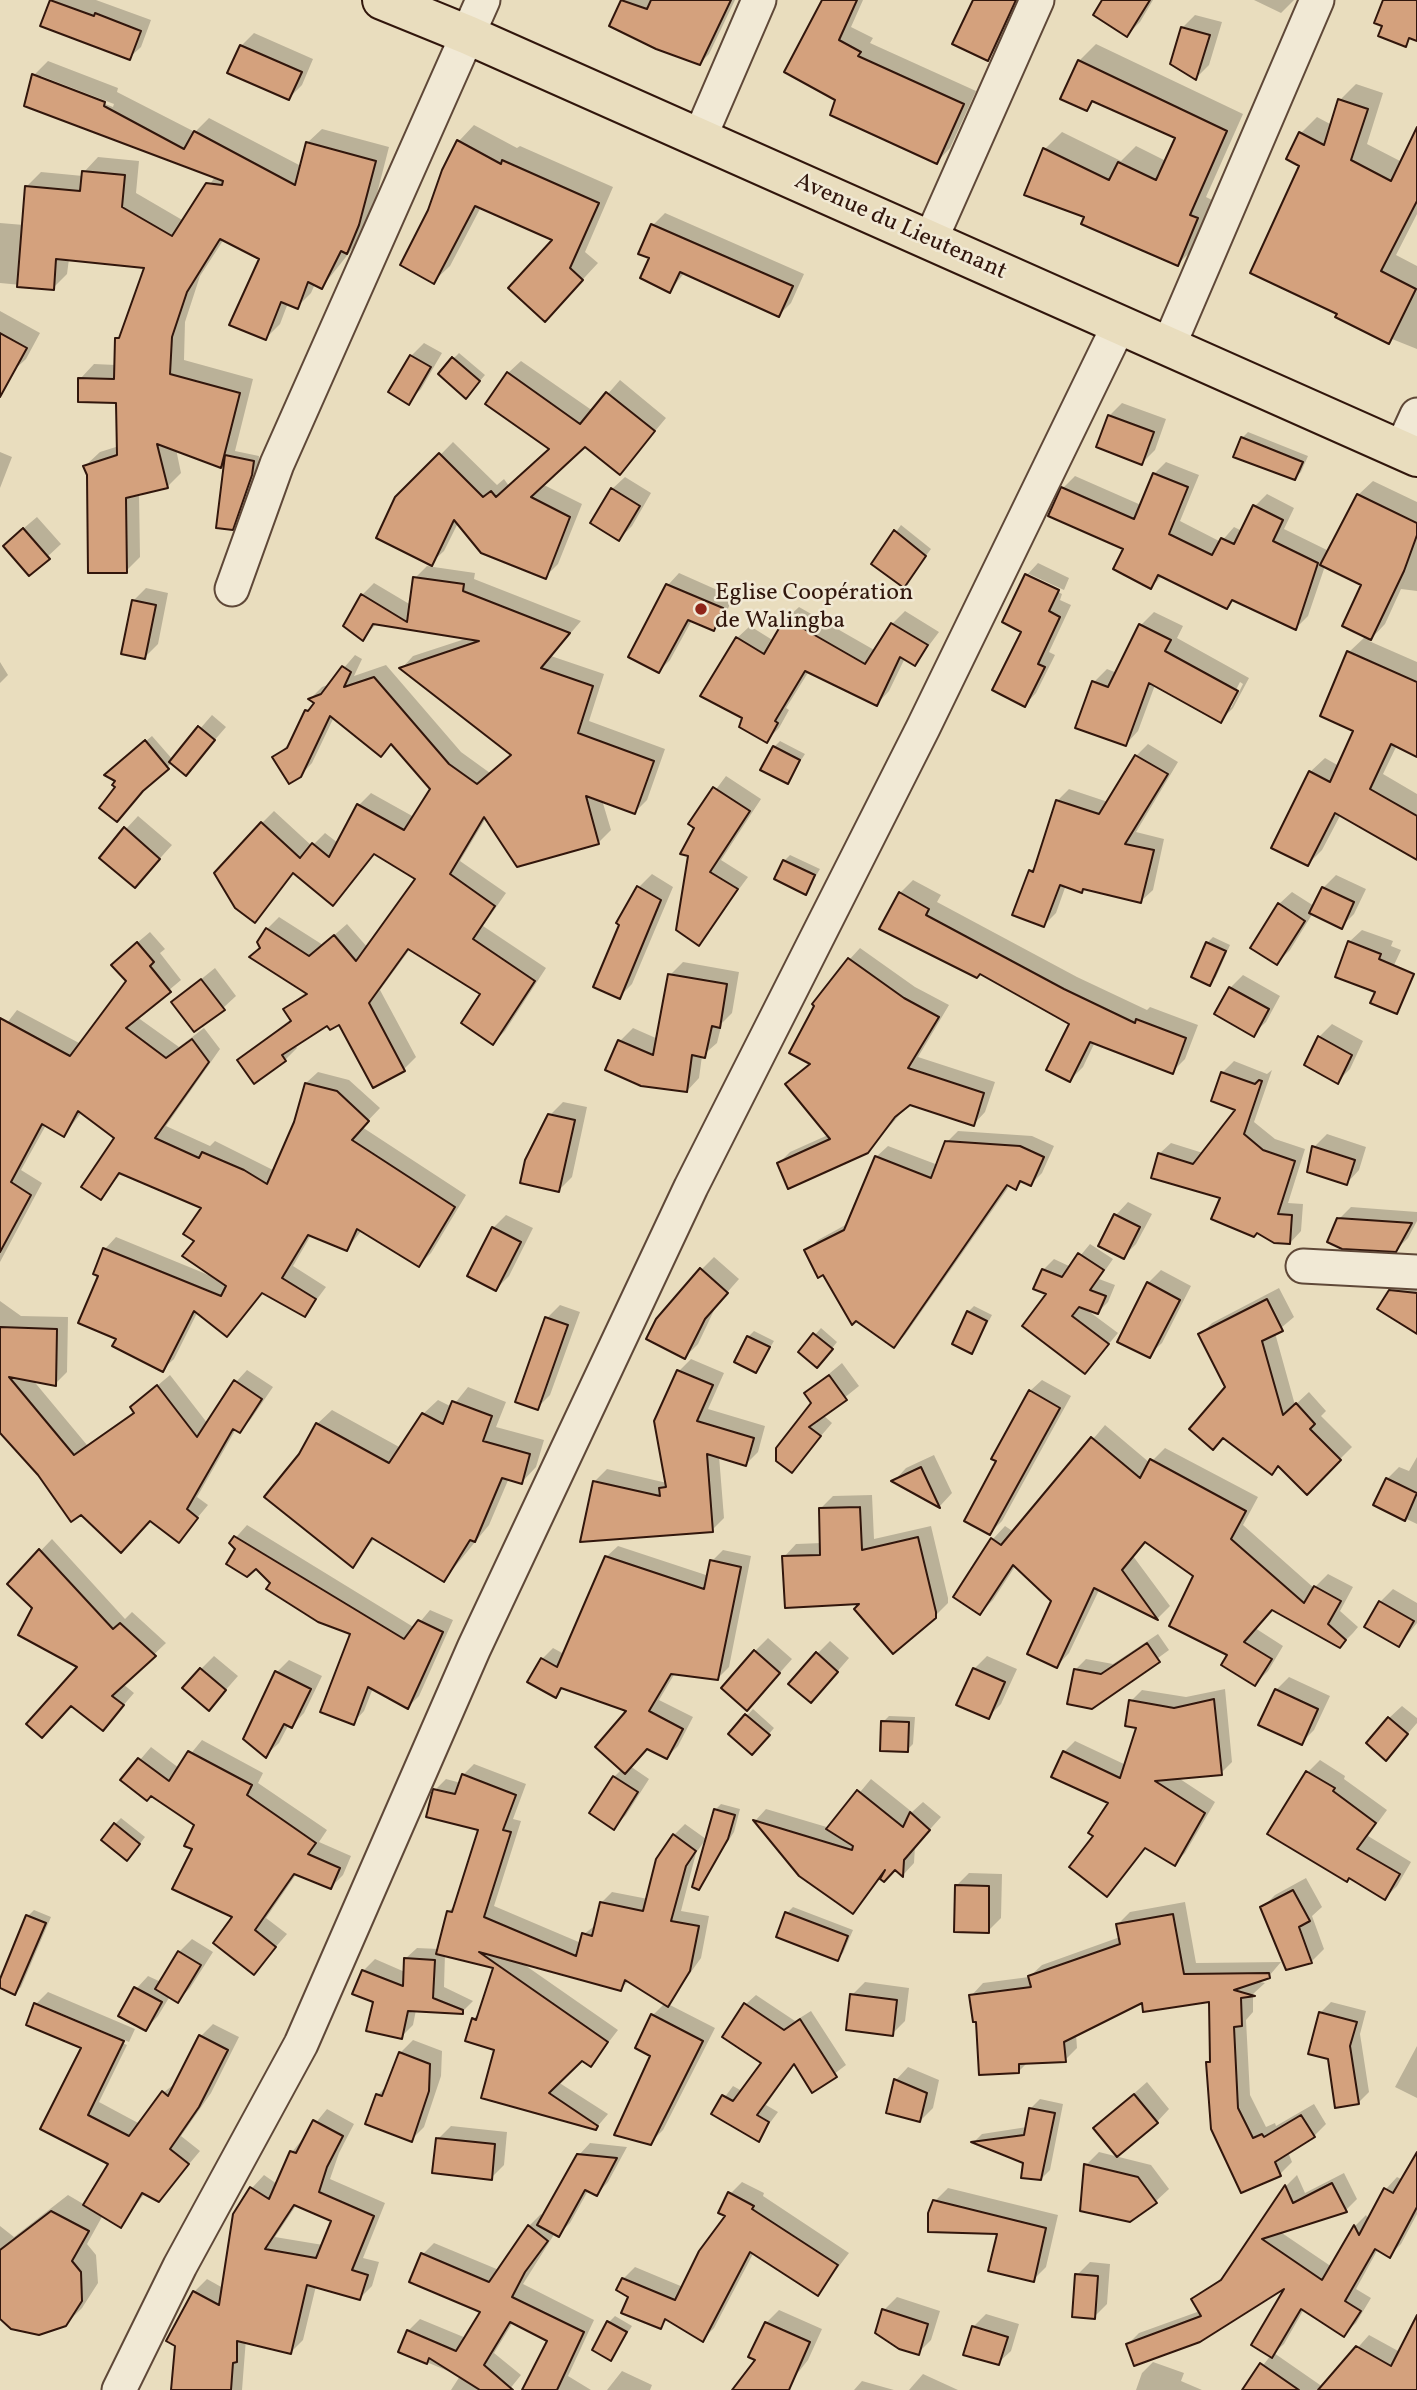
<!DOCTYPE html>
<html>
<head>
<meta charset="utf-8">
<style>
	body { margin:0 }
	canvas { display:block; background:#e9ddbe }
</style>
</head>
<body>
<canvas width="1417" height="2390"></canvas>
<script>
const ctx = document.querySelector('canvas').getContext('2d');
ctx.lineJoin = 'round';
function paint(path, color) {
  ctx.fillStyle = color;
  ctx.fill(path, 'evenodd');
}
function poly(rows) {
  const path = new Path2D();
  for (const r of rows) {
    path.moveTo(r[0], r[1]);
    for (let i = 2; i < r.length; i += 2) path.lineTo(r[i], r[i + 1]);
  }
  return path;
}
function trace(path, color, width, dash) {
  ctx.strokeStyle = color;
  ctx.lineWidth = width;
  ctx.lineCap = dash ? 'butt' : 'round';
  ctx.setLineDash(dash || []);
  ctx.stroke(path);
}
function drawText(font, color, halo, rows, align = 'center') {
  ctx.font = font + ' Vollkorn,serif';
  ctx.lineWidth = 5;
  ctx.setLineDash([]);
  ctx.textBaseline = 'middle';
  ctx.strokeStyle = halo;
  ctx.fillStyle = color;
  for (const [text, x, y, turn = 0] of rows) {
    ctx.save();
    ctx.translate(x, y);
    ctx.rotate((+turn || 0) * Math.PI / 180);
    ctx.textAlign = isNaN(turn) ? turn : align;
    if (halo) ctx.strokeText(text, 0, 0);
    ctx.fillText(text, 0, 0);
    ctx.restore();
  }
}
const shadow = poly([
	[52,0,96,0,151,20,141,47,129,58,42,25],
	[623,0,735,0,709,54,700,63,611,26],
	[822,0,863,0,851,27,873,38,870,43,976,91,950,148,937,162,837,99],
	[975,0,1022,0,1001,45,987,59],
	[1104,0,1153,0,1140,22,1127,35],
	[1254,0,1294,0,1281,13],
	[1195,15,1222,22,1209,65,1196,78,1182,28],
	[254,33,313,59,302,85,289,98,241,46],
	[1096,44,1243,114,1206,197,1214,201,1195,247,1178,264,1086,216,1045,149,1062,132,1121,161,1136,146,1166,161,1177,137,1095,100,1086,109,1079,61],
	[48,61,118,88,117,92,195,132,209,118,301,166,307,143,322,129,389,147,373,209,361,238,322,287,315,284,311,293,297,307,288,303,280,324,266,338,231,324,262,258,224,239,200,276,185,322,184,360,253,379,235,451,259,456,258,468,238,522,232,528,218,526,226,460,220,466,176,449,181,473,167,487,139,493,140,557,126,571,90,571,88,475,85,466,100,452,119,446,118,401,79,400,80,379,94,364,116,365,117,339,123,333,146,266,69,259,67,274,53,288,0,283,0,223,24,225,26,187,41,172,83,176,84,172,98,157,139,161,136,193,184,221,215,177,26,105,34,75],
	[41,76,114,104,113,107,41,80],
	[1356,84,1383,93,1367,144,1402,162,1417,132,1417,214,1396,255,1417,266,1417,349,1392,339,1301,165,1301,133,1317,117,1332,125,1340,100],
	[474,125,517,148,520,146,613,187,585,252,598,263,560,304,555,240,481,207,450,266,434,281,429,211,459,141],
	[665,213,804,274,791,303,779,315,685,272,670,291,652,257,641,253,653,225],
	[0,311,40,333,26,359,0,383],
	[424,343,442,353,421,389,408,402,411,356],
	[459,353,485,375,472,390,454,358],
	[521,361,593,411,620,380,666,418,620,473,585,445,542,484,582,504,558,564,545,577,458,523,444,551,431,563,397,499,453,442,497,485,504,479,509,486,551,448,508,373],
	[1122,403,1166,419,1155,450,1142,463,1109,416],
	[1248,432,1308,456,1301,472,1295,478,1242,438],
	[0,452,12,457,0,488],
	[1166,462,1199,475,1180,521,1221,542,1234,527,1242,531,1255,506,1267,494,1294,508,1284,529,1329,551,1358,495,1373,481,1417,502,1417,591,1401,589,1385,624,1369,641,1417,662,1417,755,1397,745,1383,774,1417,794,1417,858,1341,814,1322,850,1308,864,1310,772,1325,758,1339,766,1355,730,1349,652,1366,636,1363,584,1325,566,1308,616,1296,628,1235,599,1227,607,1163,575,1151,587,1125,549,1063,488,1075,476,1141,505,1154,474],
	[625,477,651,493,632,526,619,539,612,489],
	[37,517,61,544,29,574,18,533],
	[901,525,931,549,904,585,873,564],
	[1038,563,1069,578,1064,590,1029,574,1029,577,1062,594,1060,600,1071,605,1049,652,1055,655,1036,693,1025,705,1027,575],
	[427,566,475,573,474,579,581,621,551,656,604,674,589,721,665,749,647,800,635,812,602,800,611,830,599,842,517,865,486,818,460,861,506,893,483,926,546,968,505,1031,493,1043,482,993,410,949,380,990,416,1057,404,1069,340,1022,328,1023,295,1045,297,1048,285,1060,239,1060,291,1019,285,1009,306,992,259,942,267,929,279,917,323,945,347,924,368,948,417,878,375,853,333,903,295,872,254,920,262,823,274,811,312,846,325,833,338,843,359,805,371,793,414,817,432,788,392,743,381,755,334,717,312,763,300,776,274,758,291,742,307,711,315,702,311,698,322,687,330,684,355,655,362,659,354,676,386,665,461,752,490,773,512,754,402,668,413,656,468,638,377,623,363,639,362,595,374,583,411,605,415,578],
	[679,573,733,597,724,618,713,629,692,620,670,660,659,671,631,656,668,585],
	[146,588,168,593,158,644,145,657,133,601],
	[799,607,876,651,892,624,905,611,939,632,915,664,905,658,889,691,877,704,809,671,786,708,789,710,779,728,766,741,744,718,737,638,750,626,774,641,786,619],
	[1154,612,1183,626,1177,638,1249,678,1233,708,1220,721,1155,685,1138,731,1126,744,1078,727,1094,682,1107,669,1117,673,1141,625],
	[1240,682,1243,684,1231,708,1227,708],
	[0,662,8,675,0,683],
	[212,715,226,727,186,773,173,762,145,787,118,781,112,769,152,736,173,760],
	[780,741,805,754,787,782,774,747],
	[1148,744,1178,762,1136,832,1164,839,1153,890,1141,901,1066,885,1056,913,1044,925,1030,871,1037,865,1057,801,1069,789,1108,802,1136,756],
	[726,776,761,799,721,860,748,877,699,943,696,827,691,823],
	[138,816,172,845,135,886,126,829],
	[790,855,820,869,806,893,784,861],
	[652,874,673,887,632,984,619,997,622,924,618,922,639,887],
	[1336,875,1366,889,1354,914,1341,927,1313,913,1290,950,1277,963,1279,904,1292,892,1314,906,1323,888],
	[913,880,941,895,937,902,1077,977,1147,1010,1150,1007,1198,1025,1185,1059,1172,1072,1095,1042,1083,1067,1070,1080,1071,1024,981,972,900,893],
	[1362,930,1393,941,1391,946,1401,950,1388,978,1349,942],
	[150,932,165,949,160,953,181,980,137,1017,179,1047,204,1028,220,1049,166,1126,210,1146,215,1141,275,1171,296,1122,306,1083,318,1072,349,1080,380,1108,362,1127,466,1195,431,1253,419,1265,362,1230,347,1249,311,1235,293,1266,326,1287,305,1315,263,1292,227,1334,198,1311,174,1359,162,1370,119,1338,100,1275,105,1249,116,1237,211,1276,197,1240,203,1207,122,1172,101,1198,116,1138,82,1112,64,1135,46,1125,21,1170,42,1183,0,1262,0,1032,17,1010,81,1044,128,981,125,953],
	[1213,937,1230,945,1216,977,1210,983,1207,943],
	[860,948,915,987,949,1005,918,1057,995,1082,985,1112,974,1124,910,1103,867,1152,779,1163,790,1152,828,1135,787,1084,811,1062,849,960],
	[683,962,739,972,732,1013,722,1023,717,1043,702,1056,699,1078,687,1091,607,1069,620,1041,633,1028,658,1039,670,975],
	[215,968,236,996,223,1008,173,1002],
	[1243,975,1280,996,1266,1022,1253,1034,1230,988],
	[1332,1024,1363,1041,1350,1069,1337,1082,1319,1037],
	[1234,1061,1267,1074,1272,1070,1254,1122,1275,1139,1305,1149,1288,1203,1303,1204,1301,1231,1290,1243,1159,1154,1171,1143,1203,1153,1238,1109,1222,1073],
	[563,1102,587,1107,572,1177,559,1190,550,1115],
	[958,1131,1032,1136,1054,1146,1042,1173,1031,1184,1024,1180,1016,1188,1010,1185,905,1335,894,1346,806,1251,818,1240,849,1223,876,1157,888,1146,938,1165,947,1142],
	[1327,1134,1366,1147,1359,1170,1347,1183,1314,1147],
	[1128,1202,1152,1214,1136,1244,1123,1257,1116,1215],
	[1351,1207,1417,1212,1417,1221,1408,1238,1396,1250,1339,1219],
	[506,1215,533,1228,509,1276,496,1289,493,1228],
	[1090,1244,1113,1259,1099,1279,1115,1285,1108,1302,1098,1312,1087,1310,1118,1333,1085,1372,1049,1293,1043,1270,1054,1259,1071,1267],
	[714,1257,739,1279,717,1304,698,1344,685,1357,702,1269],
	[1161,1270,1191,1286,1162,1343,1149,1355,1148,1283],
	[1404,1278,1417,1278,1417,1331,1391,1291],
	[1279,1288,1294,1317,1275,1333,1295,1405,1309,1392,1326,1411,1321,1416,1352,1447,1307,1492,1280,1465,1271,1473,1200,1335,1212,1323],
	[0,1301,21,1316,68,1317,67,1372,55,1384,32,1379,87,1445,135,1411,132,1407,170,1375,208,1424,236,1382,247,1370,273,1387,251,1419,240,1431,236,1429,197,1497,208,1505,178,1541,151,1519,39,1474,2,1433,0,1435],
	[560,1305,580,1312,550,1395,537,1408,517,1401,547,1318],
	[974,1306,992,1315,972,1352,968,1312],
	[821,1328,837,1342,823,1360,800,1352],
	[754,1331,774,1341,756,1371,748,1337],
	[691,1359,724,1373,708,1409,765,1426,758,1452,746,1464,719,1456,724,1518,712,1530,595,1481,607,1469,667,1483,656,1421,679,1371],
	[842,1363,859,1386,823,1415,832,1423,792,1470,813,1403,806,1393],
	[1042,1380,1071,1396,1002,1521,990,1533,999,1461,1030,1391],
	[468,1387,506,1402,496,1427,544,1440,536,1467,522,1482,509,1478,489,1525,444,1580,375,1538,352,1565,300,1455,317,1424,332,1410,401,1448,423,1414,438,1400,452,1407],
	[1105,1425,1150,1463,1165,1448,1258,1497,1243,1525,1314,1588,1328,1574,1353,1587,1340,1611,1358,1627,1353,1633,1340,1646,1273,1608,1255,1628,1283,1646,1268,1671,1255,1684,1230,1655,1195,1576,1146,1540,1133,1556,1170,1606,1158,1618,1100,1588,1069,1653,1057,1666,1053,1600,1016,1565,993,1600,980,1613,955,1596,993,1539,1005,1526,1014,1532],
	[934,1455,952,1493,940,1506,894,1481,906,1468],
	[1417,1457,1417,1524,1375,1504,1387,1479,1399,1467,1409,1471],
	[872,1495,874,1539,931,1526,948,1598,948,1603,935,1616,863,1602,784,1557,796,1544,822,1543,820,1509,833,1496],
	[247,1525,415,1628,430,1610,453,1620,419,1696,408,1707,373,1688,364,1711,353,1723,352,1633,273,1583,231,1543],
	[52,1539,125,1619,132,1612,166,1643,123,1684,134,1693,103,1729,80,1667,34,1607,9,1584],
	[618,1546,709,1576,712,1561,723,1550,751,1556,729,1667,718,1678,675,1673,659,1700,693,1717,678,1746,667,1757,648,1747,630,1766,649,1779,626,1815,614,1827,614,1777,622,1769,629,1710,564,1687,555,1696,542,1659,553,1648,564,1654,606,1557],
	[1393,1589,1417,1603,1417,1623,1399,1645,1380,1602],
	[1158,1634,1169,1650,1091,1707,1075,1670,1086,1659,1113,1664],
	[768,1638,792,1659,760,1695,755,1651],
	[830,1641,849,1658,823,1688,817,1654],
	[214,1656,238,1676,209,1709,201,1669],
	[987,1656,1017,1669,1001,1704,988,1717,974,1669],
	[289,1660,322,1676,304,1713,292,1726,289,1724,279,1743,266,1755,277,1672],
	[1289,1677,1330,1696,1314,1730,1301,1743,1276,1690],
	[1225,1689,1232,1762,1221,1773,1177,1777,1215,1802,1185,1853,1174,1864,1146,1847,1107,1894,1096,1836,1111,1803,1064,1752,1075,1741,1126,1765,1138,1727,1131,1701,1142,1690,1186,1697],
	[1402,1706,1417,1718,1417,1723,1398,1745,1389,1718],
	[753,1709,774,1728,758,1747,730,1734],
	[889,1716,915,1717,913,1744,907,1750,883,1722],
	[202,1740,263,1773,258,1783,327,1830,319,1842,351,1856,343,1875,331,1887,297,1873,266,1918,287,1934,254,1972,235,1917,194,1848,196,1824,151,1794,123,1780,151,1747,179,1768],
	[1320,1760,1345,1776,1344,1779,1387,1810,1368,1836,1411,1862,1397,1886,1385,1898,1270,1834,1308,1772],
	[474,1764,526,1784,513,1819,521,1821,494,1906,581,1943,584,1934,597,1924,601,1903,612,1892,648,1899,674,1835,685,1824,706,1839,696,1853,681,1911,709,1916,701,1958,668,2004,715,2028,663,2130,650,2143,653,2015,665,2003,629,1981,620,1989,519,1961,618,2030,591,2065,582,2059,558,2082,608,2114,596,2128,483,2097,496,2049,473,2019,481,2012,495,1967,445,1954,444,1987,473,2001,462,2012,416,2010,413,2025,401,2037,375,2001,363,1971,375,1959,405,1972,405,1959,417,1948,439,1949,449,1911,457,1903,480,1828,435,1790,446,1779,461,1783,463,1775],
	[871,1779,912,1812,923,1802,941,1817,915,1846,914,1863,903,1875,895,1868,881,1878,853,1912,800,1875,755,1821,766,1809,830,1828],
	[721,1804,740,1809,734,1832,698,1888,715,1810],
	[121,1818,145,1837,133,1853,115,1824],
	[969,1873,1002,1874,1001,1918,988,1931,956,1886],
	[1306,1878,1322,1907,1312,1916,1324,1949,1311,1962,1262,1908,1275,1895],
	[1185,1902,1196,1963,1281,1962,1269,1976,1256,1981,1265,1983,1253,1994,1253,2012,1246,2020,1250,2095,1266,2127,1275,2123,1276,2126,1314,2104,1326,2124,1314,2136,1288,2152,1292,2162,1280,2174,1242,2191,1208,2063,1212,2059,1211,2000,1143,2001,1076,2034,1077,2048,1065,2060,1028,2062,1018,2072,978,2020,971,1996,983,1983,1029,1977,1042,1965,1120,1937,1118,1924,1130,1912],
	[793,1907,853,1930,843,1953,837,1959,787,1913],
	[34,1910,51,1917,21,1987,15,1993,0,1984,28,1916],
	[192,1939,213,1952,190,1988,177,2001,170,1996,158,2016,146,2029,136,1989,148,1976,161,1982,179,1952],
	[865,1982,909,1988,905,2021,892,2034,852,1995],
	[48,1992,135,2029,129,2042,39,2004,39,2007,127,2045,99,2102,140,2124,163,2093,177,2082,201,2036,213,2024,239,2037,211,2093,181,2136,200,2151,159,2200,145,2193,120,2226,103,2215,87,2244,96,2255,98,2283,82,2308,65,2325,0,2317,0,2226,14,2237,68,2195,85,2205,110,2163,43,2128,84,2047,36,2004],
	[756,1995,795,2021,811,2011,846,2065,813,2090,795,2063,766,2105,778,2112,758,2139,713,2113,733,2086,742,2091,763,2062,746,2004],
	[1331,2002,1366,2011,1360,2034,1369,2092,1358,2103,1320,2013],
	[413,2040,442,2051,441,2076,424,2127,411,2140,378,2095,389,2083,400,2053],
	[1417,2046,1417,2098,1395,2087],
	[908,2067,939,2080,933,2108,920,2121,896,2080],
	[1147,2082,1169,2109,1157,2122,1095,2128],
	[1040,2099,1063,2104,1050,2170,1041,2179,1024,2162,974,2142,982,2134,1027,2127,1031,2108],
	[327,2109,354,2124,339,2153,330,2179,385,2203,363,2258,379,2262,372,2286,360,2298,316,2286,303,2340,291,2352,247,2326,242,2390,173,2390,194,2292,207,2279,223,2288,234,2215,252,2188,264,2175,277,2184,292,2152],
	[297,2204,333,2220,323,2245,275,2237],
	[451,2126,507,2132,504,2165,491,2178,438,2139],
	[590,2143,627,2147,608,2182,597,2194,589,2189,570,2223,558,2235,555,2233,523,2284,594,2320,568,2376,591,2390,524,2390,549,2340,513,2322,494,2353,521,2375,509,2390,451,2390,460,2376,400,2351,408,2331,420,2319,466,2338,483,2311,423,2254,434,2243,499,2270,529,2226,541,2214,544,2217,579,2155],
	[1099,2152,1151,2165,1169,2189,1156,2201,1086,2165],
	[1417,2156,1417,2214,1401,2244,1389,2256,1378,2249,1356,2289,1371,2298,1356,2323,1344,2334,1304,2309,1284,2344,1274,2353,1323,2387,1369,2335,1400,2352,1417,2319,1417,2390,1244,2390,1271,2355,1289,2284,1128,2344,1139,2333,1200,2311,1193,2300,1228,2273,1286,2186,1297,2175,1305,2193,1344,2173,1357,2199,1346,2210,1279,2231,1332,2267,1355,2226,1366,2215,1369,2221,1386,2189,1397,2177,1403,2180],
	[742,2182,764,2193,763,2196,849,2253,818,2294,754,2252,714,2328,702,2340,668,2319,660,2327,630,2296,623,2279,635,2267,683,2287,727,2215,730,2194],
	[948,2188,1058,2215,1046,2267,1033,2280,999,2232,935,2201],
	[1090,2262,1110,2264,1107,2304,1094,2317,1077,2275],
	[897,2297,940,2311,931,2340,918,2353,884,2310],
	[779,2310,822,2329,808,2360,784,2390,734,2390,758,2360,766,2323],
	[986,2314,1019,2324,1011,2351,998,2363,973,2327],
	[615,2316,632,2326,611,2359,609,2322],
	[1153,2362,1184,2373,1181,2381,1202,2390,1136,2390,1142,2373],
	[622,2371,652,2385,650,2390,607,2390],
	[923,2374,958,2390,909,2390],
	[862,2381,894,2390,854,2390]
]);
const building = poly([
	[50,0,94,16,95,13,141,31,130,60,40,26,50,0],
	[621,0,647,9,651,0,731,0,700,65,656,49,609,26,621,0],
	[822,0,857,0,839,40,861,52,858,56,964,104,937,164,830,115,835,100,784,72,822,0],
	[973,0,1016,0,988,61,952,44,973,0],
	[1102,0,1150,0,1127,37,1093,15,1102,0],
	[1383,0,1417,0,1417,41,1409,38,1406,47,1378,36,1382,26,1374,23,1383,0],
	[1181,27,1210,35,1196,80,1170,64,1181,27],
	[240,45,302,72,289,100,227,73,240,45],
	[1078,60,1227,131,1190,215,1198,218,1178,266,1081,224,1084,217,1024,195,1043,148,1109,180,1118,162,1156,180,1175,138,1092,101,1087,111,1060,99,1078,60],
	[32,74,105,102,104,106,184,149,194,131,295,185,306,142,376,161,359,225,347,254,341,251,322,289,308,282,298,309,281,302,266,340,229,325,259,259,220,239,187,292,172,337,170,374,240,393,221,468,157,444,168,488,126,498,127,573,88,573,87,475,83,466,117,455,116,403,78,402,78,378,114,379,115,338,119,338,144,268,56,259,54,290,17,287,25,186,80,191,82,171,125,175,122,207,172,236,206,183,222,185,223,181,24,106,32,74],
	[1338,99,1368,109,1351,160,1391,181,1417,127,1417,201,1381,271,1416,289,1389,344,1335,317,1337,314,1250,273,1299,166,1286,159,1299,132,1324,145,1338,99],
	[457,140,501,164,502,160,599,203,570,268,583,280,545,322,508,288,552,240,475,206,434,284,400,265,428,210,442,170,457,140],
	[651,224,793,286,779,317,680,272,670,293,640,278,649,258,638,254,651,224],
	[0,333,27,348,0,397,0,333],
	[410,355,431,367,409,405,388,392,410,355],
	[452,357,480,381,466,399,438,374,452,357],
	[507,372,580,424,606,392,655,431,620,475,585,447,531,497,570,517,546,579,481,553,454,520,432,566,376,538,395,497,439,453,483,497,491,491,496,497,549,449,485,404,507,372],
	[1108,415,1154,432,1142,465,1096,447,1108,415],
	[1241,437,1303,462,1295,480,1233,457,1241,437],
	[225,455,254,461,252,475,233,530,216,528,225,455],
	[1153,473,1188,487,1169,534,1212,555,1221,538,1234,544,1253,505,1283,520,1273,541,1318,563,1296,630,1232,600,1227,609,1158,575,1151,589,1113,569,1123,549,1048,516,1061,487,1134,519,1153,473],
	[611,488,640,506,619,541,590,523,611,488],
	[1357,494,1417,523,1417,535,1404,571,1371,640,1342,626,1361,585,1320,565,1357,494],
	[23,528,50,559,29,576,3,546,23,528],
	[894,530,926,556,904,588,871,564,894,530],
	[1025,574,1059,590,1049,611,1060,617,1038,664,1045,667,1025,707,992,690,1021,632,1002,622,1025,574],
	[413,577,464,584,463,591,570,633,541,668,593,686,578,733,654,761,635,814,586,796,599,844,517,867,484,817,450,874,495,906,473,939,535,981,493,1045,461,1023,480,994,408,949,369,1003,405,1071,373,1088,339,1025,330,1030,327,1026,282,1055,286,1061,254,1084,237,1060,291,1021,283,1009,307,994,249,957,260,948,257,942,266,928,309,956,334,935,356,961,415,879,374,854,333,906,293,873,255,923,235,908,214,873,261,822,300,858,312,843,329,857,357,804,404,830,430,789,391,744,381,757,330,716,301,777,289,784,272,757,287,748,305,710,308,711,314,703,308,699,321,694,342,666,351,672,344,687,374,677,449,764,477,784,511,755,399,668,479,641,373,624,363,641,343,626,361,594,407,622,413,577],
	[666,584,723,608,714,631,688,620,659,673,628,657,666,584],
	[132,600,156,605,145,659,121,654,132,600],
	[785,618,865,664,891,623,928,645,915,666,900,657,877,706,805,671,775,721,778,723,767,743,739,727,742,718,700,696,736,637,764,654,785,618],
	[1139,624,1171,640,1165,651,1238,691,1221,723,1149,683,1126,746,1075,728,1092,681,1108,687,1139,624],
	[1347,651,1417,682,1417,757,1391,744,1370,789,1417,816,1417,860,1335,813,1308,866,1271,848,1309,771,1330,782,1353,731,1320,716,1347,651],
	[198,726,215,740,186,776,169,762,198,726],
	[145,740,169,769,143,791,117,822,99,808,115,787,112,785,115,781,104,775,145,740],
	[773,746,800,760,788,784,760,770,773,746],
	[1135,755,1168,774,1125,844,1154,850,1141,903,1083,889,1082,893,1060,885,1044,927,1012,915,1029,870,1033,872,1056,800,1099,814,1135,755],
	[713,787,750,811,710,872,738,889,699,946,676,930,688,856,680,854,694,828,688,824,713,787],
	[124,827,160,859,135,888,99,858,124,827],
	[783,860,815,875,806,895,774,879,783,860],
	[637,886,661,900,620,999,593,987,619,925,616,923,637,886],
	[1322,887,1354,902,1342,929,1309,913,1322,887],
	[899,892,929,909,926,915,1064,989,1135,1023,1136,1019,1186,1038,1173,1074,1090,1042,1070,1082,1046,1070,1069,1024,980,974,977,978,879,929,899,892],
	[1278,903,1305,921,1277,965,1250,948,1278,903],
	[1348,941,1381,954,1379,959,1414,974,1397,1014,1370,1003,1375,992,1335,977,1348,941],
	[137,942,154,962,150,966,171,992,126,1028,166,1058,192,1039,209,1062,155,1138,199,1158,202,1152,244,1170,267,1184,294,1122,305,1083,337,1091,369,1121,352,1140,455,1207,419,1267,357,1229,347,1251,308,1235,282,1278,316,1299,305,1317,262,1293,227,1337,194,1311,163,1372,112,1346,116,1339,78,1323,98,1276,93,1274,103,1248,221,1296,226,1286,182,1256,194,1241,183,1234,201,1208,119,1173,101,1200,81,1187,114,1138,78,1111,64,1137,42,1124,11,1182,31,1195,0,1252,0,1018,70,1056,126,981,111,965,137,942],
	[1206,942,1226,951,1210,986,1191,977,1206,942],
	[848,958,904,998,939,1017,908,1068,984,1093,974,1126,910,1105,895,1117,868,1153,788,1189,777,1163,830,1139,785,1084,810,1064,789,1053,814,1006,812,1004,848,958],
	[668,974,727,984,720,1028,712,1026,705,1058,692,1055,687,1092,641,1086,605,1070,618,1040,653,1055,668,974],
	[201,979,225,1010,194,1032,171,1002,201,979],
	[1229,987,1269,1009,1254,1037,1214,1014,1229,987],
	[1318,1036,1352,1055,1338,1084,1304,1065,1318,1036],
	[1221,1072,1255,1084,1259,1080,1262,1081,1244,1134,1263,1150,1295,1161,1278,1214,1292,1215,1290,1244,1274,1243,1257,1233,1254,1237,1211,1219,1220,1198,1151,1178,1158,1153,1193,1164,1235,1110,1211,1101,1221,1072],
	[548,1114,575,1120,559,1192,520,1183,525,1160,548,1114],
	[945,1141,1020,1146,1044,1157,1031,1186,1020,1181,1016,1190,1007,1185,894,1348,856,1321,852,1325,823,1275,818,1278,804,1250,844,1230,875,1156,931,1178,945,1141],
	[1312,1146,1355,1160,1347,1185,1307,1172,1312,1146],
	[1114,1214,1140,1227,1124,1259,1098,1246,1114,1214],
	[1337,1218,1412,1223,1396,1252,1342,1249,1327,1242,1337,1218],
	[492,1227,521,1242,496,1291,467,1276,492,1227],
	[1078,1253,1104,1270,1090,1290,1106,1296,1098,1314,1079,1307,1072,1316,1109,1344,1085,1374,1022,1326,1046,1294,1033,1289,1042,1269,1062,1277,1078,1253],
	[700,1268,728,1293,705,1319,685,1359,646,1339,656,1319,700,1268],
	[1147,1282,1180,1300,1150,1358,1117,1342,1147,1282],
	[1389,1290,1417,1293,1417,1334,1377,1309,1389,1290],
	[1267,1299,1283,1331,1262,1341,1283,1415,1296,1403,1315,1424,1310,1429,1341,1460,1307,1495,1278,1466,1272,1475,1223,1438,1213,1450,1189,1429,1225,1387,1198,1334,1267,1299],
	[967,1311,987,1321,972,1354,952,1344,967,1311],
	[545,1317,568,1325,538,1410,515,1402,545,1317],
	[0,1327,57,1329,56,1386,9,1377,74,1455,134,1413,130,1407,157,1385,197,1437,234,1380,262,1399,240,1433,233,1429,187,1509,198,1518,179,1543,150,1521,121,1553,81,1515,71,1522,38,1475,0,1433,0,1327],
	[813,1333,833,1349,817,1368,798,1352,813,1333],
	[747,1336,770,1347,756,1373,734,1362,747,1336],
	[677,1370,713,1385,697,1421,754,1438,746,1466,707,1454,713,1532,580,1542,593,1481,660,1496,659,1488,666,1487,654,1421,677,1370],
	[829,1375,847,1400,809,1427,821,1436,792,1473,776,1461,776,1448,811,1403,804,1393,829,1375],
	[1029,1390,1060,1408,990,1535,964,1521,996,1461,991,1459,1029,1390],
	[452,1401,492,1416,483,1441,530,1454,522,1484,502,1478,475,1542,470,1540,444,1582,372,1538,353,1568,264,1497,299,1454,316,1423,389,1463,422,1413,443,1424,452,1401],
	[1091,1437,1140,1478,1150,1459,1246,1511,1231,1539,1304,1603,1314,1586,1341,1601,1328,1624,1346,1640,1340,1648,1272,1610,1244,1642,1272,1659,1255,1686,1221,1665,1227,1655,1169,1626,1193,1576,1145,1542,1122,1570,1158,1620,1094,1588,1057,1668,1027,1654,1051,1601,1013,1565,980,1615,953,1597,991,1538,1001,1545,1091,1437],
	[921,1467,940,1508,891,1481,921,1467],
	[1386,1478,1417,1493,1405,1521,1373,1505,1386,1478],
	[860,1507,862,1550,918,1537,936,1612,936,1618,893,1654,854,1609,859,1604,785,1608,782,1556,820,1555,819,1508,860,1507],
	[234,1536,404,1639,418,1620,443,1632,408,1709,368,1687,354,1725,320,1712,350,1634,318,1622,266,1589,270,1583,256,1569,247,1577,226,1564,235,1549,229,1543,234,1536],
	[39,1549,113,1629,120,1623,156,1656,112,1696,124,1705,103,1731,71,1706,42,1738,26,1724,77,1667,18,1635,32,1608,7,1584,39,1549],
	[605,1556,704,1589,710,1560,741,1567,718,1680,671,1674,649,1711,683,1729,667,1759,647,1749,625,1774,595,1747,626,1711,561,1688,556,1698,527,1682,541,1658,557,1667,605,1556],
	[1379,1601,1414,1621,1399,1647,1364,1627,1379,1601],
	[1147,1643,1160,1662,1092,1709,1067,1704,1074,1669,1101,1674,1147,1643],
	[754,1650,780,1673,747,1711,721,1688,754,1650],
	[816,1652,838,1672,811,1703,788,1684,816,1652],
	[200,1668,226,1690,209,1711,182,1688,200,1668],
	[973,1668,1005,1682,989,1719,956,1705,973,1668],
	[275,1671,311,1689,292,1728,284,1724,266,1758,243,1739,275,1671],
	[1275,1689,1318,1709,1302,1745,1258,1725,1275,1689],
	[1214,1699,1222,1775,1155,1781,1205,1813,1175,1866,1145,1848,1107,1897,1069,1867,1093,1836,1088,1833,1108,1803,1051,1777,1063,1751,1120,1778,1136,1728,1125,1726,1129,1700,1174,1708,1214,1699],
	[745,1714,770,1735,752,1755,728,1734,745,1714],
	[1388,1717,1408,1734,1386,1761,1366,1743,1388,1717],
	[881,1721,909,1722,908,1752,880,1751,881,1721],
	[188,1751,252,1785,247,1795,316,1843,308,1854,340,1868,331,1889,294,1874,255,1930,276,1947,254,1975,213,1943,232,1917,172,1889,192,1849,184,1846,194,1825,151,1796,147,1801,120,1780,138,1758,169,1781,188,1751],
	[1306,1771,1335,1788,1333,1791,1376,1823,1357,1849,1400,1874,1385,1900,1349,1878,1347,1882,1267,1834,1306,1771],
	[462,1774,516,1795,503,1830,511,1832,484,1917,576,1956,582,1933,592,1936,600,1902,643,1911,656,1859,673,1834,696,1851,686,1866,671,1921,699,1926,690,1971,668,2007,625,1980,621,1991,479,1952,608,2042,591,2067,582,2061,549,2093,598,2126,596,2130,481,2098,494,2050,465,2041,472,2018,476,2020,493,1968,436,1954,447,1911,452,1912,478,1830,426,1817,433,1789,455,1794,462,1774],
	[613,1776,638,1792,614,1830,589,1813,613,1776],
	[857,1790,903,1827,910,1812,930,1830,904,1860,903,1877,895,1870,884,1882,880,1879,885,1870,853,1914,799,1876,753,1820,852,1850,853,1846,826,1829,857,1790],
	[714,1809,735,1815,728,1839,699,1890,692,1887,714,1809],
	[114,1823,140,1844,127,1861,101,1840,114,1823],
	[955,1885,989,1886,989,1933,954,1932,955,1885],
	[1293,1890,1310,1921,1299,1927,1312,1963,1286,1970,1260,1907,1293,1890],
	[785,1912,848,1936,838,1961,776,1937,785,1912],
	[1173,1914,1184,1974,1269,1973,1270,1978,1234,1990,1255,1996,1241,1998,1242,2026,1234,2027,1238,2108,1253,2138,1262,2134,1264,2137,1301,2115,1315,2137,1275,2162,1281,2176,1241,2193,1211,2129,1206,2062,1210,2062,1209,2002,1143,2012,1142,2003,1064,2042,1066,2062,1019,2064,1019,2073,979,2075,976,2022,973,2022,969,1995,1031,1987,1028,1976,1120,1944,1116,1924,1173,1914],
	[26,1915,46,1923,15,1995,0,1988,0,1979,26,1915],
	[178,1951,201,1965,178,2003,155,1989,178,1951],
	[404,1958,435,1960,433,1998,463,2010,463,2014,408,2011,402,2039,366,2031,373,2002,352,1994,362,1970,403,1986,404,1958],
	[134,1987,162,2002,146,2031,118,2016,134,1987],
	[850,1994,897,2000,893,2036,846,2030,850,1994],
	[34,2003,124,2041,88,2115,129,2136,162,2091,168,2096,199,2035,228,2050,199,2107,170,2149,189,2164,159,2202,142,2193,121,2228,83,2205,108,2164,40,2129,81,2048,26,2025,34,2003],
	[744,2003,784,2030,800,2019,837,2077,812,2093,794,2064,757,2115,769,2122,759,2142,711,2114,722,2095,733,2101,761,2063,722,2037,744,2003],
	[1319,2012,1357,2022,1350,2046,1359,2104,1335,2108,1328,2059,1308,2054,1319,2012],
	[651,2014,703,2041,651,2145,614,2135,650,2056,635,2048,651,2014],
	[399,2052,430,2064,429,2091,412,2142,365,2124,376,2094,382,2096,399,2052],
	[894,2079,927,2093,920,2122,886,2113,894,2079],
	[1134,2094,1158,2123,1117,2157,1093,2128,1134,2094],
	[1029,2108,1055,2113,1041,2180,1021,2178,1023,2163,971,2142,1024,2135,1029,2108],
	[313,2120,343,2136,327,2167,319,2192,374,2216,352,2270,368,2275,360,2300,307,2285,291,2354,237,2341,237,2362,233,2363,231,2390,171,2390,175,2346,166,2341,193,2291,219,2305,233,2214,250,2187,269,2199,290,2151,296,2153,313,2120],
	[294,2205,331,2221,316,2258,265,2249,294,2205],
	[436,2138,495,2144,492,2180,432,2173,436,2138],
	[1417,2152,1417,2207,1390,2258,1375,2249,1345,2301,1361,2311,1344,2337,1301,2309,1272,2358,1251,2345,1284,2289,1200,2342,1134,2366,1126,2344,1201,2316,1191,2299,1221,2280,1285,2185,1293,2203,1332,2183,1347,2212,1262,2239,1322,2280,1354,2225,1359,2235,1384,2188,1393,2193,1417,2152],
	[577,2154,617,2158,597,2196,585,2190,559,2237,537,2225,577,2154],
	[1084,2164,1138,2177,1157,2203,1130,2222,1080,2211,1084,2164],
	[728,2192,754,2206,752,2209,838,2265,818,2296,750,2252,703,2342,665,2319,661,2329,621,2313,628,2297,616,2290,622,2278,675,2300,699,2251,725,2216,718,2213,728,2192],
	[933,2200,1046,2228,1034,2282,988,2271,997,2234,928,2232,928,2213,933,2200],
	[51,2211,89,2231,72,2261,81,2272,82,2301,66,2326,39,2335,11,2329,0,2319,0,2250,51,2211],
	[528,2225,548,2241,525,2272,512,2297,584,2332,557,2390,522,2390,547,2341,510,2322,484,2365,513,2390,480,2390,429,2358,427,2364,398,2352,407,2330,456,2351,480,2312,409,2282,421,2253,489,2282,528,2225],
	[1075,2274,1098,2276,1095,2319,1072,2317,1075,2274],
	[882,2309,928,2324,919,2355,899,2349,875,2333,882,2309],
	[1417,2315,1417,2390,1318,2390,1356,2346,1391,2366,1417,2315],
	[607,2321,627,2332,611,2361,592,2350,607,2321],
	[765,2322,810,2342,789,2390,732,2390,755,2360,748,2357,765,2322],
	[972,2326,1008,2337,999,2365,963,2355,972,2326],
	[1260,2363,1299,2390,1242,2390,1260,2363]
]);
const minor = poly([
	[699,139,759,0],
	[930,241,1037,0],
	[1169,345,1317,0],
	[1401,450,1417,415],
	[232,589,277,464,483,0],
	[1303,1266,1417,1272],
	[119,2390,180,2266,301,2044,474,1648,691,1187,923,728,1120,323]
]);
const major = poly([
	[382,0,468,35,1417,457]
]);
const markers = [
	[701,609,7,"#8f2418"]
];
const streetNames = [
	["Avenue du Lieutenant",900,228,24]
];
const poiNames = [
	["Eglise Coopération",715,595],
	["de Walingba",715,623]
];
paint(shadow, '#0003');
paint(building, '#d4a17d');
trace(building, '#31160c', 2);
trace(minor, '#5f4838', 37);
trace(major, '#31160c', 42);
trace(minor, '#f1e9d5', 33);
trace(major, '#e9ddbe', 38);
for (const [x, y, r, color] of markers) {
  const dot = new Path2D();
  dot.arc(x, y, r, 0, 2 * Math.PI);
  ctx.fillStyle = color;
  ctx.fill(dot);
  trace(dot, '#f1e9d5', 2.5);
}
drawText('24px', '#31160c', '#f1e9d5', streetNames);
drawText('24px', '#31160c', '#f1e9d5', poiNames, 'left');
</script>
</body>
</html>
